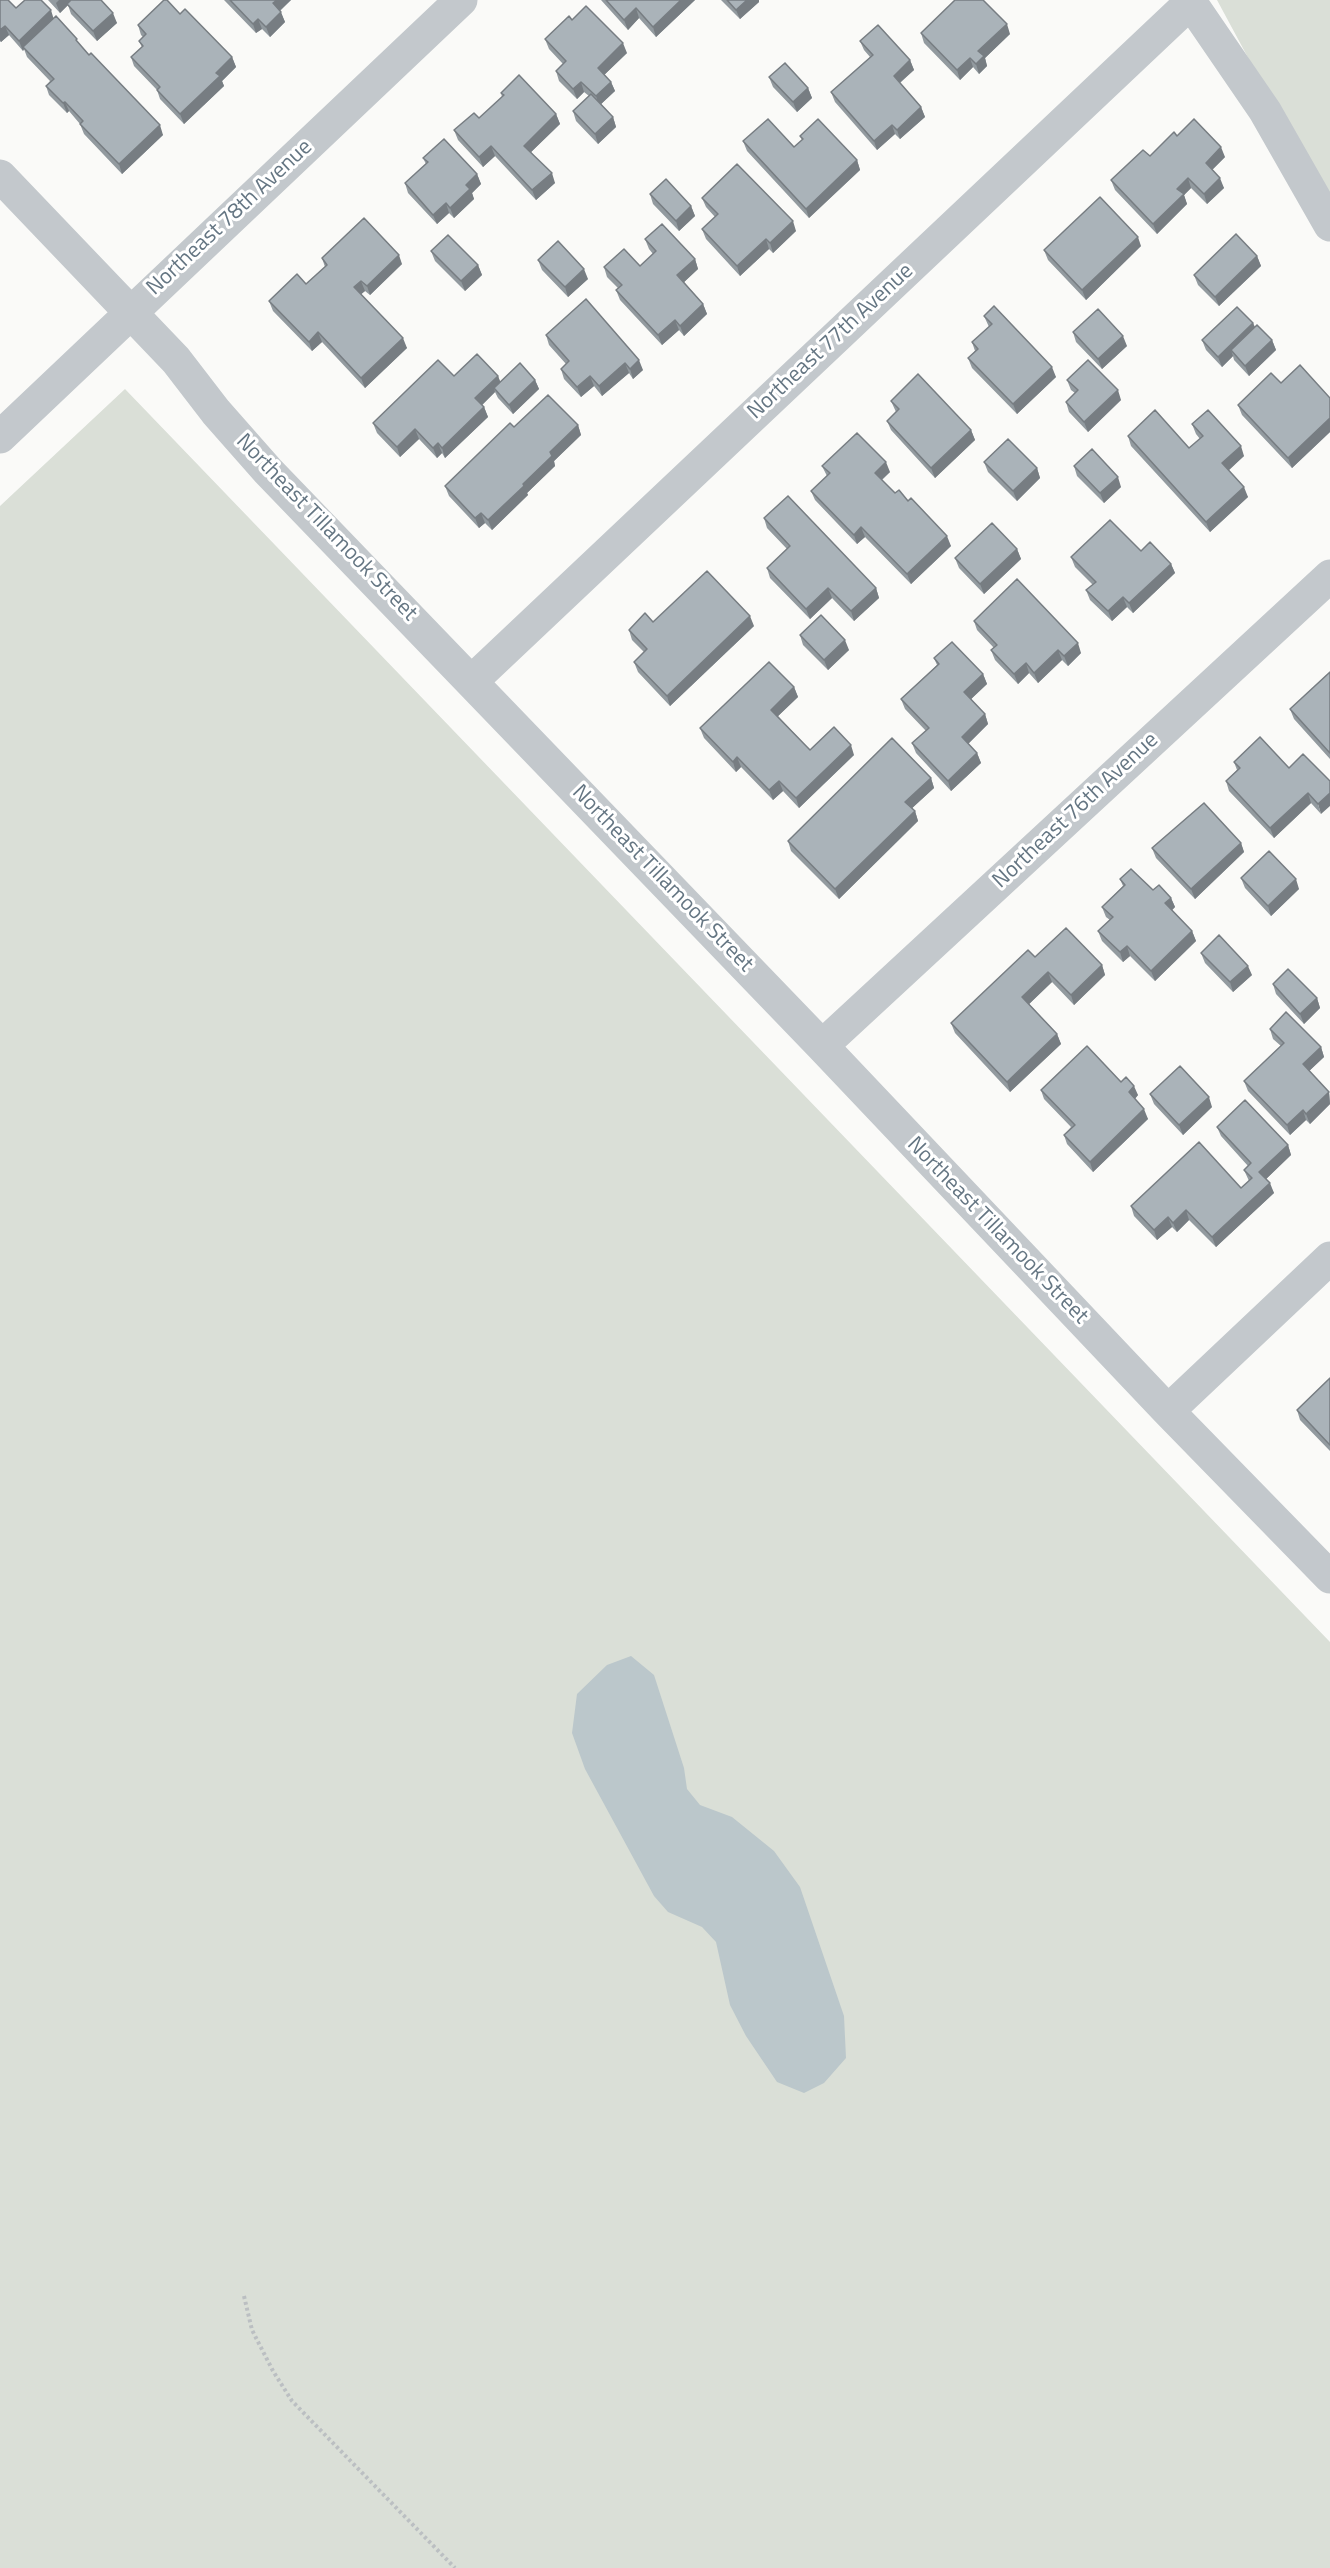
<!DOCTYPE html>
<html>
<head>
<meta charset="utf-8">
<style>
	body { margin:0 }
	canvas { display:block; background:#fafaf8 }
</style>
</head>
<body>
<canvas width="1330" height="2568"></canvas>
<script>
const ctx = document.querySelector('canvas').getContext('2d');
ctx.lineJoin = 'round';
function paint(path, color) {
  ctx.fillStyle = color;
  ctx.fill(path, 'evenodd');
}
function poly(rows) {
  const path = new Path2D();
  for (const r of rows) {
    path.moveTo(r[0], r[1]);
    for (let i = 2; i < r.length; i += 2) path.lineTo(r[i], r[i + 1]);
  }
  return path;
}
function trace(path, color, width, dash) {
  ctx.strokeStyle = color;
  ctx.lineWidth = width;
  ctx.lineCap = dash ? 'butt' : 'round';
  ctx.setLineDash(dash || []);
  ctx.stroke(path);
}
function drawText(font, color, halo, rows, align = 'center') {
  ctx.font = font + ' "Titillium Web",sans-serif';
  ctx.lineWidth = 6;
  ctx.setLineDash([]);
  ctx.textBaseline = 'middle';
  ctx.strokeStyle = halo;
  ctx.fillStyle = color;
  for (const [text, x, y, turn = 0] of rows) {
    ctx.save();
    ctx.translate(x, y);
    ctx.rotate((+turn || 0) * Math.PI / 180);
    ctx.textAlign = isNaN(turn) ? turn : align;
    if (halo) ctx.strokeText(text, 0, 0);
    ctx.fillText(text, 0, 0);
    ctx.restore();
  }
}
const green = poly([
	[1217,0,1330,0,1330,210],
	[125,389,1330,1642,1330,2568,0,2568,0,506]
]);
const water = poly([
	[631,1656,654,1675,684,1768,687,1789,700,1805,732,1817,774,1851,800,1887,844,2016,846,2058,824,2083,804,2093,777,2082,746,2036,730,2005,716,1942,702,1927,668,1912,654,1896,585,1769,572,1733,577,1694,607,1665]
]);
const path = poly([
	[244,2296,252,2330,273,2371,292,2401,455,2568]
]);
const minor = poly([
	[1189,0,1265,111,1330,225],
	[0,176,176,360,216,412,268,471,822,1046,1168,1411,1330,1577],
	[0,437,461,0],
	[472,681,1190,3],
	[822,1046,1330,576],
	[1168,1411,1330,1258]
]);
const wall = poly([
	[0,0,16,8,53,18,79,44,163,135,122,174,84,134,80,124,69,111,67,113,49,95,46,86,50,81,27,57,24,49,23,51,9,35,1,42,0,41],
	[48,0,101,0,117,23,97,41,71,14,68,5,60,13],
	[224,0,291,0,280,11,285,22,270,37,262,29,256,33],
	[601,0,695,0,656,37,639,18,628,30],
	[721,0,759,0,759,2,740,19],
	[180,14,232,57,236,67,222,81,224,86,184,124,160,99,157,90,134,66,131,57,142,47,139,41,143,37,141,35,138,25],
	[921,33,1010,34,985,58,987,66,979,74,973,67,960,80,924,43],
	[545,39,627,53,604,75,611,82,615,91,601,104,613,117,616,127,598,144,576,121,573,111,589,96,584,92,577,99,559,81,556,71,563,64,549,49],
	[860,41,910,60,914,70,900,83,921,107,925,117,900,139,895,134,877,150,835,102,831,92,870,57,864,50],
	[769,77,808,88,812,98,797,112,773,87],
	[501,93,556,114,560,124,531,152,555,183,536,200,495,156,483,167,458,140,454,130,479,118,502,97],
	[800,136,857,160,860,170,809,218,747,151,743,141,794,147,802,140],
	[1177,136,1225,157,1212,170,1224,188,1207,204,1191,188,1184,195,1187,204,1157,234,1115,190,1111,180,1150,156],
	[423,158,477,174,481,184,472,193,474,199,454,218,449,213,437,224,408,193,405,183,426,164],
	[650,194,691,206,695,216,679,231,653,204],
	[702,198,796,231,773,253,769,249,740,276,706,239,702,229,715,217,706,207],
	[645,239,695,259,698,269,684,282,703,304,707,314,684,336,679,330,662,345,620,300,616,290,618,288,607,277,604,267,640,266,653,254,649,249],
	[1141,246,1086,300,1048,260,1044,250],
	[431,251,478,265,482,275,465,291,435,261],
	[1257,256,1261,266,1219,306,1198,285,1194,275],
	[322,258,402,264,370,295,365,291,361,294,407,348,365,388,322,342,312,351,273,311,269,301,306,284,325,267],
	[538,260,588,279,568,297,542,270],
	[984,316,1056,377,1017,414,972,368,968,358,975,351,972,342,989,327],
	[1253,323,1255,327,1272,340,1276,350,1249,376,1234,360,1233,356,1222,367,1206,350,1202,340],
	[1073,332,1127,346,1102,369,1076,342],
	[546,335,643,370,633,379,629,373,602,396,594,386,581,397,564,379,561,369,566,364,549,345],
	[498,376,500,382,535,380,539,389,513,414,498,398,495,392,482,405,484,407,488,417,445,458,442,453,437,458,419,439,400,457,377,433,373,423],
	[1067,380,1121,400,1088,432,1069,412,1066,402,1075,393,1071,390],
	[1281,383,1330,398,1330,432,1292,468,1242,415,1238,405],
	[891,401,971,430,975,440,935,478,891,430,887,421,896,412],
	[1192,424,1244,456,1228,470,1248,497,1210,532,1131,446,1128,436,1189,448,1200,439,1196,434],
	[578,425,581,435,554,461,555,466,527,493,528,495,492,530,485,523,479,528,449,496,445,486,514,427],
	[984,462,1037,468,1040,478,1017,501,988,472],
	[822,466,890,472,882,480,951,546,911,584,865,537,857,544,815,500,811,491,827,476],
	[1074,466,1121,487,1104,503,1077,476],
	[764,518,876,588,879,598,854,621,832,598,810,619,770,578,767,568,787,549,767,528],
	[1017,549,1021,559,984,594,959,568,955,558],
	[1141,551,1171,564,1175,573,1133,613,1127,607,1112,621,1090,600,1086,590,1093,585,1075,567,1071,557],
	[974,621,1081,653,1068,666,1062,660,1038,683,1029,673,1018,684,995,660,991,650,994,648,977,630],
	[653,622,754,626,670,706,638,672,634,662,644,652,632,640,629,630],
	[800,635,849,650,828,670,803,645],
	[934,658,983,674,987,684,971,699,985,714,988,724,968,744,977,753,981,763,951,791,916,753,912,743,926,731,905,709,901,699,937,665],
	[1330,672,1330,759,1294,719,1290,709],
	[794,687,798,697,778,716,810,750,854,755,799,808,783,791,773,800,741,767,736,772,704,738,700,728],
	[1303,754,1321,814,1311,803,1274,838,1229,791,1226,781,1237,770,1234,762,1289,768],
	[931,778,934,788,912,808,915,811,918,821,839,899,791,851,788,841],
	[1241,843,1244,852,1195,899,1156,858,1152,848],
	[1241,878,1299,889,1271,916,1245,888],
	[1120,879,1171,898,1175,907,1172,910,1192,931,1196,941,1155,981,1130,956,1123,962,1102,941,1098,931,1110,920,1106,917,1102,907,1123,886],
	[1201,953,1252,975,1233,992,1205,963],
	[1035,957,1102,965,1105,975,1074,1005,1052,982,1029,1004,1057,1034,1061,1044,1010,1092,955,1033,951,1023],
	[1273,984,1317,998,1320,1008,1304,1024,1276,994],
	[1270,1029,1321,1047,1324,1057,1309,1071,1329,1092,1330,1104,1310,1124,1306,1120,1290,1135,1248,1091,1244,1081,1281,1046,1273,1039],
	[1121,1082,1138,1095,1135,1099,1148,1119,1093,1172,1067,1144,1064,1135,1071,1127,1044,1099,1041,1090],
	[1150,1094,1212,1107,1183,1135,1154,1104],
	[1217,1127,1288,1145,1291,1155,1266,1179,1274,1193,1216,1247,1189,1220,1177,1232,1172,1227,1157,1240,1134,1216,1131,1206,1241,1188,1249,1181,1244,1170,1248,1166,1221,1136],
	[1330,1378,1330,1451,1300,1420,1297,1410]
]);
const shadedWall = poly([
	[59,0,73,0,60,13,56,3],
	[277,0,291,0,277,13,273,3],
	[681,0,695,0,656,37,653,27],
	[747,0,759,0,759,2,740,19,736,10],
	[636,8,639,18,628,30,624,20],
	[51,10,54,20,23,47,24,49,23,51,19,41],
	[281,12,285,22,270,37,266,27],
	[113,13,117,23,97,41,93,31],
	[258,19,262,29,256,33,253,24],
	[1007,24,1010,34,985,58,987,66,979,74,976,64,978,51],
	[5,26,9,35,1,42,0,40,0,30],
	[623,43,627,53,601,78,598,68],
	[232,57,236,67,222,81,224,86,184,124,180,114,216,73],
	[970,58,973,67,960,80,957,70],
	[910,60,914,70,897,85,894,76],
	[581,82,584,92,577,99,573,89],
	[611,82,615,91,599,106,596,96],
	[808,88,812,98,797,112,793,102],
	[65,102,69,111,67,113,63,103],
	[921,107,925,117,900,139,897,130],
	[556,114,560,124,528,155,524,146],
	[613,117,616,127,598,144,595,134],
	[160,125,163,135,122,174,119,164],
	[892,125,895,134,877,150,874,141],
	[491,146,495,156,483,167,479,157],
	[1221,147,1225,157,1209,173,1206,163],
	[857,160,860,170,809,218,806,209],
	[552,173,555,183,536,200,532,190],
	[477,174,481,184,472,193,474,199,454,218,450,208,466,185],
	[1188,178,1191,188,1184,195,1187,204,1157,234,1153,224,1177,189],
	[1220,178,1224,188,1207,204,1204,194],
	[446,203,449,213,437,224,433,215],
	[691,206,695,216,679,231,676,221],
	[793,221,796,231,773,253,770,243],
	[1138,237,1141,246,1086,300,1082,290],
	[766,239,769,249,740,276,737,266],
	[399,255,402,264,370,295,367,286],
	[1257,256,1261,266,1219,306,1215,297],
	[695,259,698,269,681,285,677,275],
	[478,265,482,275,465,291,461,281],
	[584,269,588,279,568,297,565,287],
	[361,281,365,291,358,297,354,287],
	[703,304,707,314,684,336,680,326],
	[675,320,679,330,662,345,658,335],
	[1253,323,1257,333,1231,350,1233,356,1222,367,1218,357],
	[318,332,322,342,312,351,309,342],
	[1123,336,1127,346,1102,369,1098,359],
	[403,338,407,348,365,388,361,378],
	[1272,340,1276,350,1249,376,1245,366],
	[639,360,643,370,633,379,630,369],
	[625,363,629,373,602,396,599,386],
	[1052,367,1056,377,1017,414,1013,404],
	[498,376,502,386,494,388,495,392,479,408,475,398],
	[590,376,594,386,581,397,577,387],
	[535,380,539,389,513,414,509,405],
	[1118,390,1121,400,1088,432,1084,422],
	[484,407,488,417,445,458,442,448],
	[1330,418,1330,432,1292,468,1288,458],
	[578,425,581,435,554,461,555,466,527,493,528,495,492,530,488,520,523,484,550,452],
	[415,429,419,439,400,457,397,447],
	[971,430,975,440,935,478,931,468],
	[438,443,442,453,437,458,433,448],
	[1241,446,1244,456,1226,473,1222,463],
	[886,462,890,472,879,482,875,473],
	[1037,468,1040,478,1017,501,1013,491],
	[1118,477,1121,487,1104,503,1100,493],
	[1244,487,1248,497,1210,532,1206,522],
	[481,513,485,523,479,528,475,518],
	[861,527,865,537,857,544,854,535],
	[947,536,951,546,911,584,907,574],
	[1017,549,1021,559,984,594,980,584],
	[1171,564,1175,573,1133,613,1129,603],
	[828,588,832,598,810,619,806,609],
	[876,588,879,598,854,621,851,611],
	[1123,597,1127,607,1112,621,1108,611],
	[750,616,754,626,670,706,667,696],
	[845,640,849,650,828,670,824,660],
	[1078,643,1081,653,1068,666,1064,656],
	[1058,650,1062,660,1038,683,1034,673],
	[1026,663,1029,673,1018,684,1014,674],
	[983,674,987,684,968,702,964,692],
	[794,687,798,697,775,719,771,710],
	[985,714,988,724,965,747,962,737],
	[851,745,854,755,799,808,796,798],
	[977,753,981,763,951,791,948,781],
	[737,757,741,767,736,772,733,762],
	[931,778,934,788,909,811,905,802],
	[779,781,783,791,773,800,769,790],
	[1308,793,1311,803,1274,838,1270,828],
	[1330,793,1330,806,1321,814,1318,804],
	[915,811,918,821,839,899,835,889],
	[1241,843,1244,852,1195,899,1191,889],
	[1296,879,1299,889,1271,916,1268,906],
	[1171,898,1175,907,1169,913,1165,903],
	[1192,931,1196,941,1155,981,1151,971],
	[1127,946,1130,956,1123,962,1120,952],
	[1102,965,1105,975,1074,1005,1071,995],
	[1248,966,1252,975,1233,992,1230,982],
	[1048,972,1052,982,1026,1007,1022,997],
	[1317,998,1320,1008,1304,1024,1300,1014],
	[1057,1034,1061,1044,1010,1092,1007,1082],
	[1321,1047,1324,1057,1306,1074,1303,1064],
	[1134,1086,1138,1095,1132,1102,1129,1092],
	[1329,1092,1330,1104,1310,1124,1306,1114],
	[1209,1097,1212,1107,1183,1135,1179,1125],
	[1144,1109,1148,1119,1093,1172,1090,1162],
	[1303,1110,1306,1120,1290,1135,1287,1125],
	[1288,1145,1291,1155,1263,1182,1259,1172],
	[1270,1183,1274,1193,1216,1247,1212,1237],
	[1186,1210,1189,1220,1177,1232,1173,1223],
	[1168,1217,1172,1227,1157,1240,1154,1230]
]);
const building = poly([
	[0,0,8,0,16,8,25,0,41,0,51,10,19,41,5,26,0,30,0,0],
	[71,0,101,0,113,13,93,31,67,4,71,0],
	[164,0,167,0,180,14,185,9,232,57,216,73,220,76,180,114,157,90,160,87,131,57,143,46,139,41,146,34,138,25,164,0],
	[230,0,277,0,273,3,281,12,266,27,258,19,253,24,230,0],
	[606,0,681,0,653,27,636,8,624,20,606,0],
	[727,0,747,0,736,10,727,0],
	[955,0,983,0,1007,24,978,51,984,56,976,64,970,58,957,70,921,33,955,0],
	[586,6,623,43,598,68,611,82,596,96,581,82,573,89,556,71,566,61,545,39,569,16,572,20,586,6],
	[56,16,77,39,76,40,89,55,91,53,160,125,119,164,80,124,83,121,65,102,63,103,46,86,54,79,23,47,56,16],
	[878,25,910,60,894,76,921,107,897,130,892,125,874,141,831,92,873,55,860,41,878,25],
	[785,63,808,88,793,102,769,77,785,63],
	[519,75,556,114,524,146,552,173,532,190,491,146,479,157,454,130,474,113,479,118,504,95,501,93,519,75],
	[591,94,613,117,595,134,573,111,591,94],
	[768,119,794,147,803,139,800,136,818,119,857,160,806,209,743,141,768,119],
	[1194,119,1221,147,1206,163,1220,178,1204,194,1188,178,1177,189,1184,194,1153,224,1111,180,1143,150,1150,156,1174,132,1177,136,1194,119],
	[444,139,477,174,466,185,470,189,450,208,446,203,433,215,405,183,428,162,423,158,444,139],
	[737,164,793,221,770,243,766,239,737,266,702,229,718,214,702,198,737,164],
	[666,179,691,206,676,221,650,194,666,179],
	[1100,197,1138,237,1082,290,1044,250,1100,197],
	[364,218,399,255,367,286,361,281,354,287,403,338,361,378,318,332,309,342,269,301,297,274,306,284,327,265,322,258,364,218],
	[662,224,695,259,677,275,703,304,680,326,675,320,658,335,616,290,622,285,604,267,624,249,640,266,656,251,645,239,662,224],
	[1236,234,1257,256,1215,297,1194,275,1236,234],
	[448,235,478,265,461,281,431,251,448,235],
	[558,241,584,269,565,287,538,260,558,241],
	[586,299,639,360,630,369,625,363,599,386,590,376,577,387,561,369,569,361,546,335,586,299],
	[994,306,1052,367,1013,404,968,358,978,349,972,342,992,324,984,316,994,306],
	[1237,307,1253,323,1218,357,1202,340,1237,307],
	[1098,309,1123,336,1098,359,1073,332,1098,309],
	[1257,325,1272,340,1245,366,1231,350,1257,325],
	[477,354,498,376,475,398,484,407,442,448,438,443,433,448,415,429,397,447,373,423,438,360,454,376,477,354],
	[1088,360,1118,390,1084,422,1066,402,1078,390,1067,380,1088,360],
	[520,363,535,380,509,405,494,388,520,363],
	[1300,365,1330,398,1330,418,1288,458,1238,405,1271,373,1281,383,1300,365],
	[918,374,971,430,931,468,887,421,899,409,891,401,918,374],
	[548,395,578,425,550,452,552,456,523,484,524,486,488,520,481,513,475,518,445,486,510,423,514,427,548,395],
	[1155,410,1189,448,1203,436,1192,424,1208,410,1241,446,1222,463,1244,487,1206,522,1128,436,1155,410],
	[857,433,886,462,875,473,895,493,899,490,908,501,911,498,947,536,907,574,861,527,854,535,811,491,830,473,822,466,857,433],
	[1008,439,1037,468,1013,491,984,462,1008,439],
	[1092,449,1118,477,1100,493,1074,466,1092,449],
	[788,496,876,588,851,611,828,588,806,609,767,568,790,546,764,518,788,496],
	[1110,520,1141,551,1150,542,1171,564,1129,603,1123,597,1108,611,1086,590,1096,582,1071,557,1110,520],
	[992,523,1017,549,980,584,955,558,992,523],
	[707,571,750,616,667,696,634,662,647,649,629,630,645,613,653,622,707,571],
	[1017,579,1078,643,1064,656,1058,650,1034,673,1026,663,1014,674,991,650,997,645,974,621,1017,579],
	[821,615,845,640,824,660,800,635,821,615],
	[952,642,983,674,964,692,985,714,962,737,977,753,948,781,912,743,929,728,901,699,939,664,934,658,952,642],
	[769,662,794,687,771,710,810,750,834,727,851,745,796,798,779,781,769,790,737,757,733,762,700,728,769,662],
	[1330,672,1330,753,1290,709,1330,672],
	[1260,737,1289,768,1303,754,1330,781,1330,793,1318,804,1308,793,1270,828,1226,781,1240,768,1234,762,1260,737],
	[892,738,931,778,905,802,915,811,835,889,788,841,892,738],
	[1204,803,1241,843,1191,889,1152,848,1204,803],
	[1269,851,1296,879,1268,906,1241,878,1269,851],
	[1131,869,1153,890,1159,885,1171,898,1165,903,1192,931,1151,971,1127,946,1120,952,1098,931,1113,917,1102,907,1125,885,1120,879,1131,869],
	[1066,928,1102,965,1071,995,1048,972,1022,997,1057,1034,1007,1082,951,1023,1028,950,1035,957,1066,928],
	[1219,935,1248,966,1230,982,1201,953,1219,935],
	[1288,969,1317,998,1300,1014,1273,984,1288,969],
	[1286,1012,1321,1047,1303,1064,1329,1092,1306,1114,1303,1110,1287,1125,1244,1081,1284,1043,1270,1029,1286,1012],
	[1087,1046,1121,1082,1126,1077,1134,1086,1129,1092,1144,1109,1090,1162,1064,1135,1075,1125,1041,1090,1087,1046],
	[1180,1066,1209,1097,1179,1125,1150,1094,1180,1066],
	[1245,1100,1288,1145,1259,1172,1270,1183,1212,1237,1186,1210,1173,1223,1168,1217,1154,1230,1131,1206,1199,1142,1241,1188,1252,1178,1244,1170,1251,1163,1217,1127,1245,1100],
	[1330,1378,1330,1445,1297,1410,1330,1378]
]);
const streetNames = [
	["Northeast 78th Avenue",230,218,-43],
	["Northeast 77th Avenue",831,342,-43],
	["Northeast Tillamook Street",326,528,46],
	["Northeast 76th Avenue",1076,811,-43],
	["Northeast Tillamook Street",662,879,46],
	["Northeast Tillamook Street",997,1231,46]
];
paint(green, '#dadfd7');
paint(water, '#bbc7cb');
trace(path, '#bbbfc2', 4, [3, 3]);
trace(minor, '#c3c8cc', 33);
paint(wall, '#929a9f');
paint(shadedWall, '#777d82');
paint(building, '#aab3b9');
trace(building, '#777d82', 1.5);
drawText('22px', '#657683', '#fff', streetNames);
</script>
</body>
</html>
